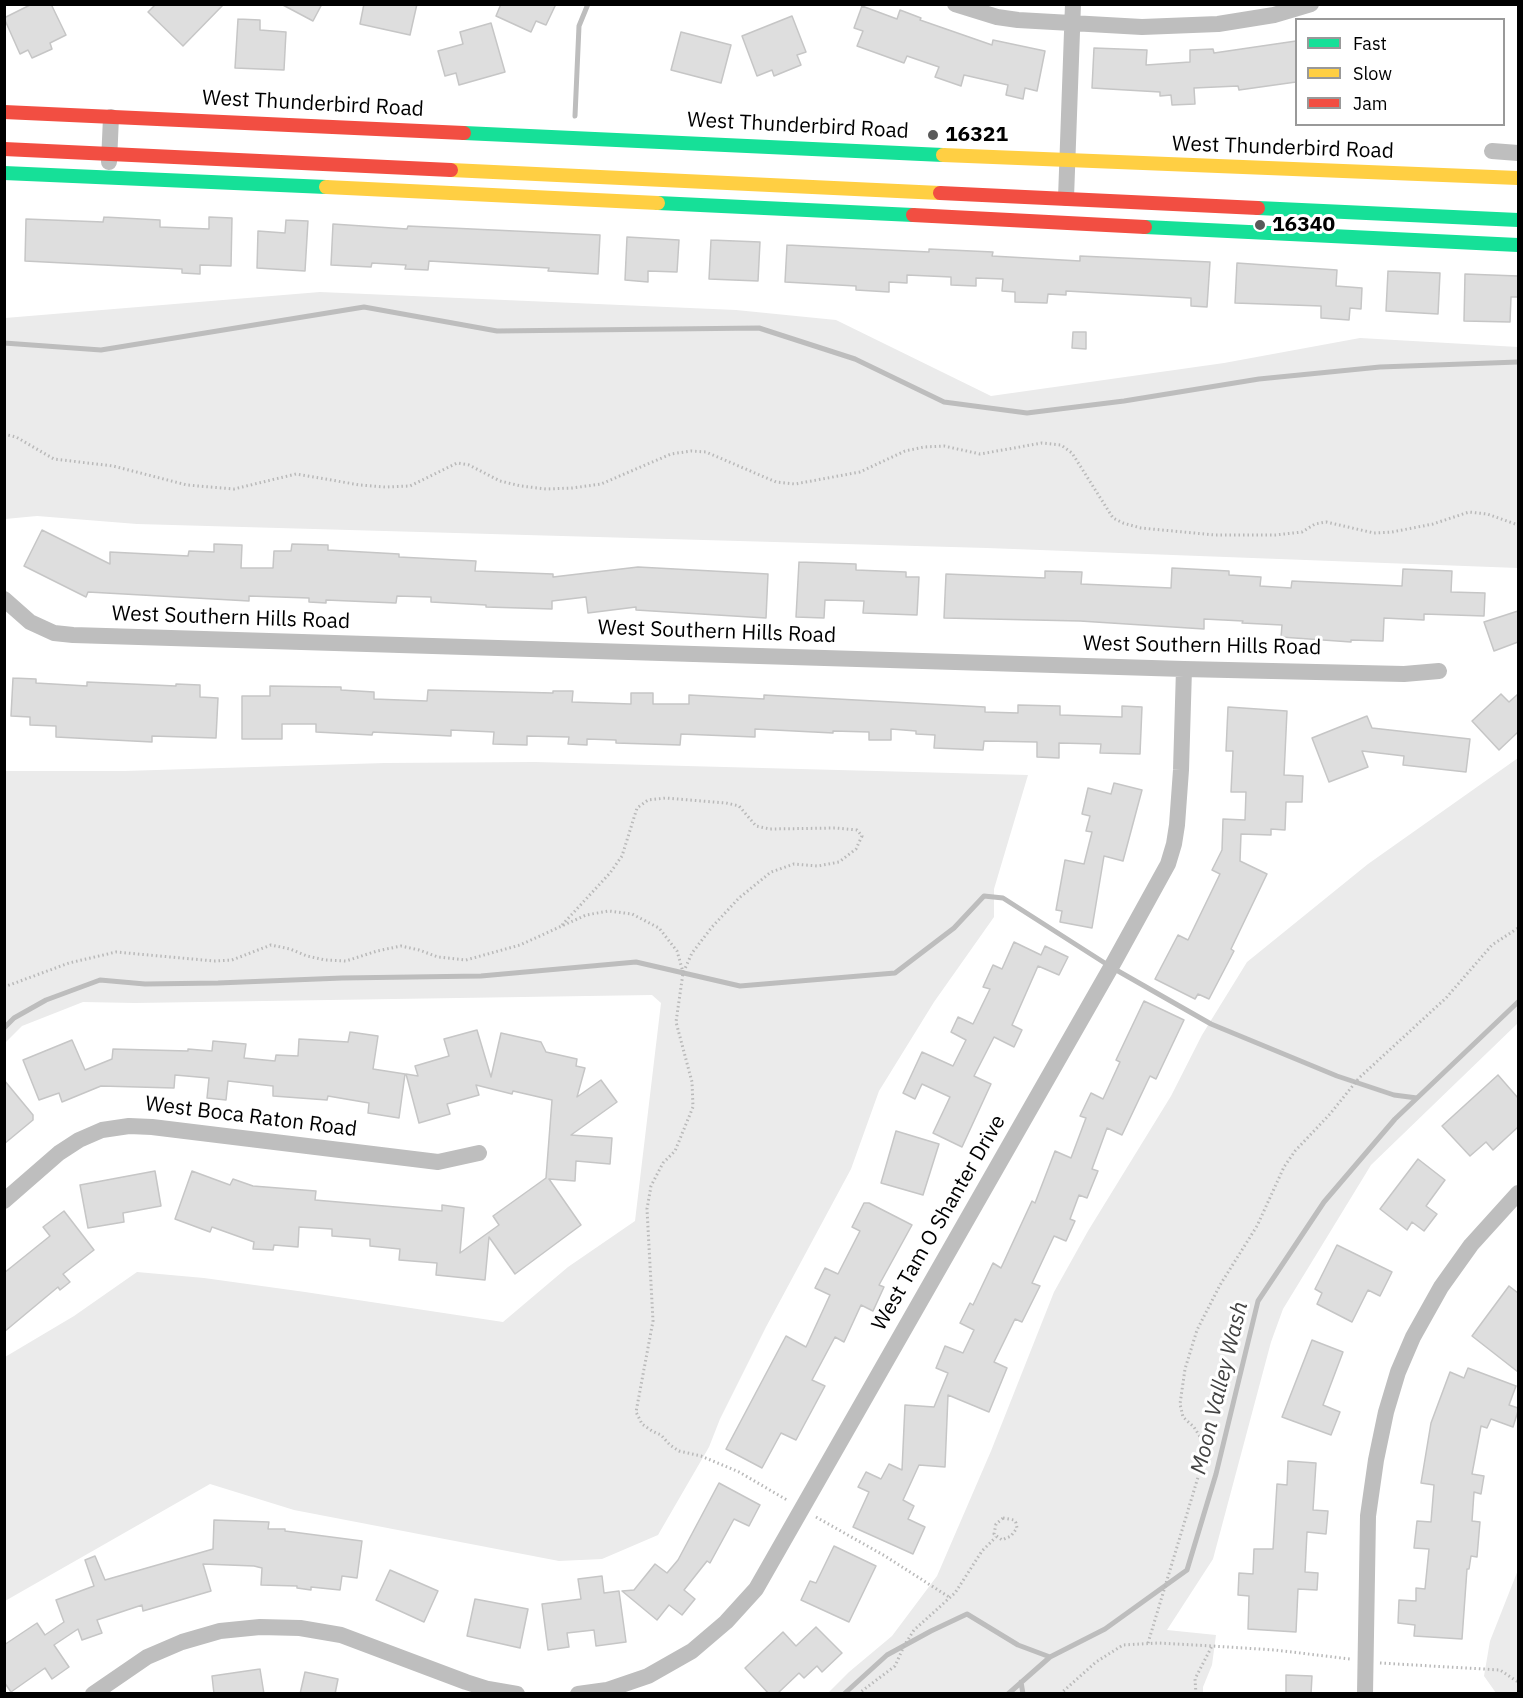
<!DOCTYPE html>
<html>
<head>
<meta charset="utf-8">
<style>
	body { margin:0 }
	#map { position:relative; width:1523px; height:1698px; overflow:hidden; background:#fff; font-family:"IBM Plex Sans",sans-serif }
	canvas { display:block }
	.frame { position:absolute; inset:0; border:6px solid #000; pointer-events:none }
	.legend { position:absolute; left:1295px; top:18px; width:210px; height:108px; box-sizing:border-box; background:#fff; border:2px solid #999; margin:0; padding:8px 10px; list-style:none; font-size:18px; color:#000 }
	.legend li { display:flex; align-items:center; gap:12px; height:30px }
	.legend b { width:30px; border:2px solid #999 }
</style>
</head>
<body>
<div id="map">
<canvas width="1523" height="1698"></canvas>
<div class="frame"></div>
<ul class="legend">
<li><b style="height:8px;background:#16e098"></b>Fast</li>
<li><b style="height:8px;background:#ffcf43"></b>Slow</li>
<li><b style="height:8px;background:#f24e42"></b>Jam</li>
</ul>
</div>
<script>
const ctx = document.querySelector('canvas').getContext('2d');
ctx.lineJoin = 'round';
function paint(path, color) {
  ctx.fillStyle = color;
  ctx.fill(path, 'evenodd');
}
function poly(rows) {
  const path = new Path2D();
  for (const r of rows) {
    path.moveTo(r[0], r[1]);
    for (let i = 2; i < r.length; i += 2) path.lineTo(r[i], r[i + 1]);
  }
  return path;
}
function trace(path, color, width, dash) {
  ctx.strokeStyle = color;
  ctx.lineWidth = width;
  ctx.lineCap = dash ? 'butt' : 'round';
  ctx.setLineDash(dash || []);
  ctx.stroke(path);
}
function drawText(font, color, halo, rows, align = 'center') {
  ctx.font = font + ' "IBM Plex Sans",sans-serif';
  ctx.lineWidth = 6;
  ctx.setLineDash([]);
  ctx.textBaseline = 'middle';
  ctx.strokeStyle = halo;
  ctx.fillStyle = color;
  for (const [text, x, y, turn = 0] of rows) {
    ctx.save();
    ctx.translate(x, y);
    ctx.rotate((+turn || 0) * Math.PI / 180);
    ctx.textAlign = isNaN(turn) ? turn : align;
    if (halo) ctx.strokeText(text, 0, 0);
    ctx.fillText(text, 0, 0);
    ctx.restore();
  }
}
const green = poly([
	[320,292,736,310,836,320,991,396,1224,363,1360,338,1518,347,1518,568,987,548,137,524,37,516,5,519,5,318],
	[1518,758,1518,1023,1371,1165,1283,1309,1271,1342,1213,1559,1167,1630,1216,1635,1212,1665,1203,1687,1203,1693,828,1693,849,1672,892,1636,937,1576,991,1451,1054,1292,1088,1231,1171,1096,1202,1035,1247,962,1368,864],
	[535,762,1028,775,994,889,994,917,934,1002,879,1091,851,1169,766,1327,720,1419,709,1447,658,1535,602,1559,559,1561,294,1510,210,1484,5,1601,5,1357,74,1316,137,1272,204,1278,305,1292,503,1322,568,1267,635,1221,661,1003,652,995,135,1003,83,1002,22,1026,5,1043,5,771,124,771,385,763],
	[1518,1570,1518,1693,1496,1693,1484,1676,1490,1641]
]);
const stream = poly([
	[575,116,579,26,588,4],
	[4,343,101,350,364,307,497,331,759,328,855,359,944,402,1027,413,1124,401,1259,379,1380,367,1518,362],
	[4,1028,14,1018,46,1000,100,980,145,984,218,983,342,978,481,976,636,962,740,986,895,973,954,928,984,896,1003,898,1111,967,1211,1024,1337,1076,1394,1095,1417,1098],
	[1021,1682,1023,1694],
	[844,1694,887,1655,931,1631,967,1614,1018,1645,1050,1657],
	[1008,1694,1050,1657,1105,1629,1187,1570,1216,1474,1258,1301,1324,1202,1395,1119,1518,1002]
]);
const building = poly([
	[32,4,51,4,66,35,50,43,52,49,32,58,28,50,20,54,4,18,32,4],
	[156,4,224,4,183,46,148,12,156,4],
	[281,4,322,4,313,21,281,4],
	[364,4,417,4,410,35,360,24,364,4],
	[501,4,556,4,546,25,536,21,531,32,496,16,501,4],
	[862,6,897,19,900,10,921,18,920,20,992,45,993,40,1045,51,1037,91,1025,88,1023,99,1006,95,1008,85,964,75,961,86,935,77,939,67,907,56,904,63,857,46,863,31,854,28,862,6],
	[792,16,806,52,797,55,801,65,774,76,772,70,757,76,742,36,792,16],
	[238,19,260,20,260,30,286,32,284,70,235,68,238,19],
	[491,23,505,72,459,85,456,73,445,76,438,51,463,44,460,32,491,23],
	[681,32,731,45,721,83,671,70,681,32],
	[1296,41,1296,82,1239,90,1238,86,1194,88,1195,104,1172,105,1171,95,1160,96,1160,92,1092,88,1094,48,1147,50,1146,65,1190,62,1190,50,1213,49,1214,53,1296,41],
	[104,217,160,220,160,227,209,229,209,217,232,218,231,266,200,265,200,274,182,273,182,269,25,261,26,219,103,222,104,217],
	[286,220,308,221,305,271,257,268,258,231,285,233,286,220],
	[333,224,407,229,408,226,600,235,598,274,548,271,549,268,429,261,428,270,405,269,406,265,372,263,371,267,331,265,333,224],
	[627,237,679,240,677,272,648,271,648,282,625,280,627,237],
	[711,240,760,242,758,281,709,279,711,240],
	[787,245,929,252,929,249,993,252,992,256,1080,261,1080,256,1210,262,1207,307,1191,306,1191,298,1066,291,1066,295,1048,294,1047,303,1015,302,1015,292,1002,291,1003,279,976,278,976,286,951,285,951,277,907,275,907,283,889,282,889,292,856,290,856,286,785,282,787,245],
	[1237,263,1337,270,1336,286,1362,288,1361,309,1350,308,1349,320,1321,318,1321,306,1235,303,1237,263],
	[1388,271,1440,273,1438,314,1386,311,1388,271],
	[1465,274,1518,276,1518,297,1511,297,1510,322,1464,321,1465,274],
	[1073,332,1086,332,1086,349,1072,348,1073,332],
	[42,530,110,564,110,552,188,556,189,551,214,552,214,544,242,545,241,568,273,568,274,551,291,551,292,544,328,545,328,550,399,554,399,557,476,561,475,571,553,574,553,577,638,567,768,574,766,618,636,610,636,607,588,613,586,597,552,601,552,609,486,607,486,605,431,602,431,597,397,596,396,603,326,600,326,603,309,602,309,598,249,596,249,601,88,592,86,597,24,566,42,530],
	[799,562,856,564,856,570,906,572,906,577,919,577,917,615,863,613,864,601,825,600,824,618,796,617,799,562],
	[1172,568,1229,571,1229,575,1261,577,1260,586,1291,588,1292,581,1402,586,1403,569,1452,571,1451,592,1485,593,1484,616,1424,614,1424,620,1384,618,1383,641,1351,640,1351,642,1281,637,1282,625,1242,623,1243,621,1204,619,1204,629,1080,621,944,618,946,574,1045,578,1045,571,1082,572,1081,584,1171,588,1172,568],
	[1518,611,1518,642,1494,651,1484,622,1518,611],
	[13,678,36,679,36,683,87,686,87,682,176,686,176,684,200,685,200,697,218,698,216,738,152,736,152,742,56,737,56,726,30,725,30,717,11,716,13,678],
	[270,686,341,687,341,690,374,692,374,699,427,701,428,690,553,693,553,691,573,691,572,702,631,704,631,693,653,693,653,704,689,704,689,695,764,699,764,695,985,707,985,712,1018,713,1018,705,1060,706,1060,715,1122,717,1122,706,1142,707,1140,754,1100,753,1101,744,1059,743,1059,758,1037,757,1037,742,984,741,983,750,934,748,935,735,916,734,916,731,891,729,891,740,869,740,869,732,833,731,833,733,755,729,755,737,681,734,680,745,616,743,616,740,587,739,587,745,568,744,569,737,527,736,527,745,493,744,494,732,451,730,451,736,373,732,372,735,316,732,316,724,282,724,282,739,242,739,242,696,270,696,270,686],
	[1501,694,1509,702,1518,694,1518,732,1499,750,1472,721,1501,694],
	[1228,707,1287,711,1284,775,1303,776,1302,802,1286,802,1285,830,1271,829,1271,835,1241,834,1240,861,1267,874,1231,949,1234,951,1209,999,1198,994,1195,999,1155,979,1178,935,1188,940,1220,874,1212,870,1222,850,1223,819,1245,820,1246,792,1231,792,1233,751,1226,751,1228,707],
	[1367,716,1372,728,1470,739,1466,772,1403,765,1404,756,1362,751,1368,767,1329,782,1312,738,1367,716],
	[1114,783,1142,790,1123,861,1104,856,1092,928,1060,922,1062,911,1056,910,1065,860,1084,864,1092,832,1086,831,1090,816,1082,814,1088,788,1111,794,1114,783],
	[1014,942,1041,955,1045,946,1068,957,1059,975,1038,966,1012,1025,1022,1030,1014,1047,994,1037,974,1076,991,1084,962,1147,933,1133,950,1097,922,1084,915,1099,903,1093,922,1052,953,1066,966,1040,951,1032,958,1017,973,1024,990,989,983,987,993,965,1002,969,1014,942],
	[1144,1001,1184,1020,1156,1079,1150,1076,1122,1135,1107,1128,1092,1169,1098,1171,1087,1198,1079,1195,1070,1219,1075,1221,1066,1241,1054,1236,1032,1283,1040,1286,1022,1322,1015,1319,994,1362,1007,1368,989,1412,948,1395,945,1467,919,1465,903,1500,914,1506,908,1519,925,1527,913,1554,853,1527,869,1492,858,1487,866,1472,881,1479,889,1464,902,1470,905,1405,934,1407,948,1373,936,1368,945,1346,963,1353,974,1330,960,1323,970,1303,973,1305,993,1263,1001,1268,1032,1201,1035,1203,1055,1151,1071,1158,1086,1118,1080,1116,1091,1093,1103,1099,1120,1062,1116,1060,1144,1001],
	[477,1030,491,1077,501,1033,541,1042,546,1052,577,1059,576,1066,585,1068,577,1097,601,1080,617,1102,571,1135,612,1138,610,1164,576,1161,575,1181,549,1179,581,1225,515,1274,489,1237,485,1280,436,1275,437,1263,399,1260,400,1249,370,1246,370,1239,332,1236,332,1229,299,1227,298,1247,274,1245,273,1250,253,1249,254,1242,212,1227,210,1232,175,1219,192,1171,230,1185,233,1179,253,1186,316,1191,315,1200,442,1211,442,1205,464,1208,460,1253,499,1225,493,1216,546,1178,552,1100,513,1091,512,1094,476,1085,479,1095,447,1104,450,1114,419,1123,406,1074,418,1076,415,1066,449,1056,444,1039,477,1030],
	[350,1032,378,1036,373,1069,405,1074,399,1118,368,1113,369,1103,328,1096,327,1100,273,1096,273,1086,228,1081,226,1100,207,1098,209,1078,175,1075,174,1088,101,1086,62,1102,59,1093,39,1100,23,1060,72,1040,85,1070,112,1059,113,1049,188,1051,188,1049,212,1051,213,1041,246,1044,244,1058,275,1061,276,1055,298,1056,299,1039,348,1042,350,1032],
	[1498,1075,1518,1098,1518,1127,1493,1150,1486,1142,1470,1156,1442,1126,1498,1075],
	[4,1080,33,1115,33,1120,4,1144,4,1080],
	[896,1131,939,1144,923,1195,881,1183,896,1131],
	[1418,1159,1445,1180,1426,1206,1437,1214,1424,1231,1412,1222,1407,1230,1380,1209,1418,1159],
	[155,1171,161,1206,123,1213,124,1222,88,1228,80,1185,155,1171],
	[864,1203,869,1203,912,1225,879,1285,884,1287,873,1311,861,1305,844,1342,835,1337,812,1380,825,1386,796,1440,781,1433,762,1468,726,1449,786,1336,806,1347,830,1295,815,1288,825,1268,838,1274,860,1231,852,1227,864,1203],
	[64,1211,94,1250,63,1274,70,1282,60,1290,58,1287,4,1332,4,1273,50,1236,43,1227,64,1211],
	[1337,1245,1392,1272,1380,1296,1368,1290,1352,1322,1317,1304,1322,1293,1315,1289,1337,1245],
	[1509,1286,1518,1293,1518,1372,1472,1336,1509,1286],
	[1312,1340,1343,1352,1323,1405,1340,1412,1331,1435,1282,1417,1312,1340],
	[1468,1368,1516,1386,1509,1405,1518,1408,1518,1411,1513,1427,1491,1419,1487,1428,1481,1426,1472,1474,1484,1476,1481,1494,1474,1492,1472,1521,1480,1522,1477,1557,1471,1556,1469,1569,1467,1569,1462,1639,1414,1636,1415,1625,1398,1623,1399,1600,1416,1601,1416,1588,1425,1589,1429,1549,1414,1548,1417,1521,1431,1522,1434,1485,1421,1483,1431,1423,1450,1372,1464,1378,1468,1368],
	[1288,1461,1316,1463,1313,1510,1328,1511,1326,1534,1307,1532,1305,1572,1318,1573,1317,1590,1298,1589,1296,1632,1248,1629,1249,1596,1238,1595,1239,1573,1253,1574,1254,1549,1273,1549,1277,1484,1287,1485,1288,1461],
	[719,1483,760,1505,749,1526,734,1519,710,1563,707,1561,684,1590,695,1599,682,1615,669,1605,657,1620,622,1591,634,1590,655,1564,667,1573,678,1560,719,1483],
	[214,1520,269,1522,268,1529,285,1529,285,1531,362,1541,357,1578,342,1576,340,1590,311,1587,311,1590,297,1588,297,1586,261,1585,262,1568,254,1566,203,1564,211,1591,143,1611,142,1605,97,1620,102,1633,82,1640,78,1629,54,1645,69,1667,52,1679,45,1668,11,1692,4,1682,4,1645,37,1623,45,1635,64,1622,56,1600,94,1586,85,1560,95,1556,105,1580,213,1549,214,1520],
	[834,1546,876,1566,849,1622,801,1600,810,1581,816,1583,834,1546],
	[390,1570,438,1591,424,1622,376,1600,390,1570],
	[602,1576,604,1593,619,1591,626,1642,596,1646,594,1630,567,1633,569,1647,548,1650,542,1604,581,1599,578,1579,602,1576],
	[475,1599,528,1609,520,1648,467,1636,475,1599],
	[816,1627,842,1653,822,1672,817,1666,804,1678,799,1673,777,1694,769,1694,745,1668,783,1632,796,1646,816,1627],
	[260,1669,264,1694,214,1694,212,1676,260,1669],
	[305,1672,338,1679,335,1694,300,1694,305,1672],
	[1286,1675,1312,1676,1311,1694,1286,1694,1286,1675]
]);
const path = poly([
	[4,434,16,437,54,459,113,466,187,485,234,489,296,474,360,485,385,487,410,486,457,463,469,465,500,481,521,486,546,489,572,488,601,484,671,454,691,451,706,452,776,482,795,484,860,472,905,451,924,447,944,446,980,454,1042,443,1061,445,1072,453,1113,518,1123,523,1141,528,1215,535,1275,535,1302,532,1315,524,1326,522,1374,533,1392,532,1433,524,1469,512,1487,514,1518,525],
	[562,925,610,873,622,856,637,808,648,800,666,798,726,803,739,806,756,826,770,829,836,828,857,830,862,836,856,849,839,862,818,866,794,864,771,872,739,898,712,927,692,953,683,973,676,1022,692,1082,693,1107,675,1151,663,1163,651,1186,647,1209,653,1321,636,1412,642,1424,652,1431,661,1435,670,1445,679,1451,701,1456,739,1472,787,1500],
	[4,987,69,963,116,952,214,961,232,960,271,945,290,949,307,956,325,960,346,961,377,951,401,946,419,950,438,957,466,960,520,945,586,915,609,911,632,914,659,928,677,951,683,972],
	[816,1517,885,1556,949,1597],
	[1003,1518,1014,1520,1016,1523,1017,1528,1011,1536,1002,1540,994,1534,996,1524,1003,1518],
	[1148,1643,1205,1454,1202,1440,1194,1427,1183,1417,1180,1404,1185,1369,1197,1330,1220,1285,1257,1226,1284,1167,1295,1151,1330,1114,1359,1078,1446,998,1492,945,1518,928],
	[1380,1663,1500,1670,1518,1682],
	[858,1694,895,1666,904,1646,914,1630,955,1593,982,1551,996,1537],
	[1060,1694,1096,1662,1123,1645,1158,1643,1212,1646,1275,1650,1350,1659],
	[1196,1694,1195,1679,1212,1646]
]);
const street = poly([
	[955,4,997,17,1018,20,1142,27,1218,24,1274,15,1311,4],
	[1492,151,1518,153],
	[109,162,111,117],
	[1066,198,1073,4],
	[4,599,30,622,54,633,73,635,1184,669,1404,674,1439,671],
	[4,1201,59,1153,79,1140,102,1130,129,1126,152,1127,438,1162,479,1153],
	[93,1694,147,1657,182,1642,220,1631,260,1627,300,1628,341,1635,466,1682,488,1689,517,1694],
	[578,1694,607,1690,648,1676,692,1651,726,1622,756,1589,1114,962,1168,864,1174,844,1177,825,1181,770,1184,669],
	[1365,1694,1368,1516,1376,1460,1386,1412,1398,1372,1413,1337,1441,1287,1471,1245,1518,1193]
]);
const fast = poly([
	[464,133,943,155],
	[4,173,326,187],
	[658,203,913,215],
	[1258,208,1518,220],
	[1145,227,1518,245]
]);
const slow = poly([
	[943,155,1518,178],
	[451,170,940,193],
	[326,187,658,203]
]);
const jam = poly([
	[4,112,464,133],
	[4,149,451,170],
	[940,193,1258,208],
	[913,215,1145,227]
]);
const markers = [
	[933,135,6,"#595959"],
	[1260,225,6,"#595959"]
];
const streetNames = [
	["West Thunderbird Road",313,104,3],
	["West Thunderbird Road",798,126,3],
	["West Thunderbird Road",1283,148,2],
	["West Southern Hills Road",231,618,2],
	["West Southern Hills Road",717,632,2],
	["West Southern Hills Road",1202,646,1],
	["West Boca Raton Road",251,1117,7],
	["West Tam O Shanter Drive",939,1223,-60]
];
const poiNames = [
	["16321",945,135],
	["16340",1272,225]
];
const waterNames = [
	["Moon Valley Wash",1220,1388,-76]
];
paint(green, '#ebebeb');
trace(stream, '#bdbdbd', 5);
paint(building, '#dedede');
trace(building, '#c6c6c6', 1.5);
trace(path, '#b9b9b9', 3, [1.5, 3]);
trace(street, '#bebebe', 16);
trace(fast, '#16e098', 14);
trace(slow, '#ffcf43', 14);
trace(jam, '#f24e42', 14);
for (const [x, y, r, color] of markers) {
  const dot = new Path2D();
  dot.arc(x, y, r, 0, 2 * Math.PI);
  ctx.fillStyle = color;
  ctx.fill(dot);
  trace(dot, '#fff', 2);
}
drawText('21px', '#000', '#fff', streetNames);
drawText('bold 21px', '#000', '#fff', poiNames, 'left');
drawText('italic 22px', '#424242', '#fff', waterNames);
</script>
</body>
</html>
